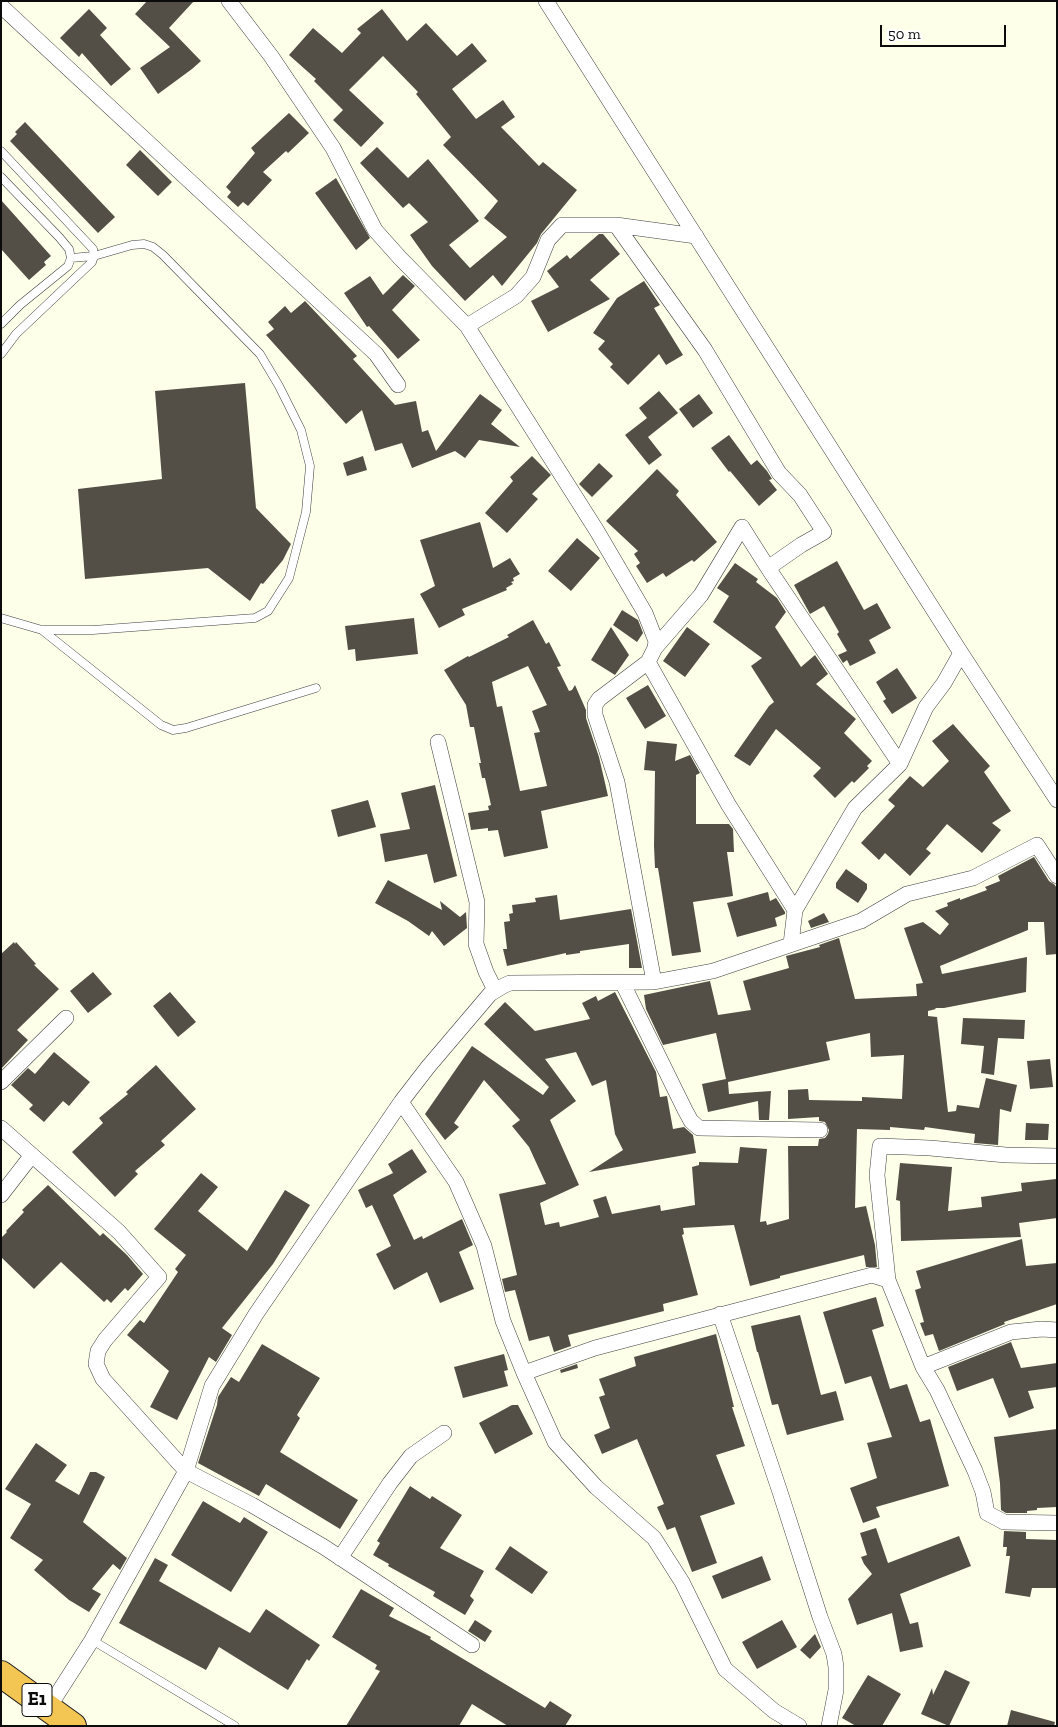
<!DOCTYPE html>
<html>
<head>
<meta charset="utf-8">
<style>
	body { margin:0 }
	#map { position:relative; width:1058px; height:1727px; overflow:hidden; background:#fdffe9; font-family:"Zilla Slab",serif }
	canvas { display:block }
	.frame { position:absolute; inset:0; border:2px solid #0b0b0b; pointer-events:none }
	.scale { position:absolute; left:880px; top:25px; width:126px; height:22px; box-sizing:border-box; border:2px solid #0b0b0b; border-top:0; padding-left:6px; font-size:15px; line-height:18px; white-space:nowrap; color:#0b0b0b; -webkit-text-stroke:4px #fff; paint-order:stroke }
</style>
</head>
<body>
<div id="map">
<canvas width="1058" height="1727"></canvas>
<div class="frame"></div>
<div class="scale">50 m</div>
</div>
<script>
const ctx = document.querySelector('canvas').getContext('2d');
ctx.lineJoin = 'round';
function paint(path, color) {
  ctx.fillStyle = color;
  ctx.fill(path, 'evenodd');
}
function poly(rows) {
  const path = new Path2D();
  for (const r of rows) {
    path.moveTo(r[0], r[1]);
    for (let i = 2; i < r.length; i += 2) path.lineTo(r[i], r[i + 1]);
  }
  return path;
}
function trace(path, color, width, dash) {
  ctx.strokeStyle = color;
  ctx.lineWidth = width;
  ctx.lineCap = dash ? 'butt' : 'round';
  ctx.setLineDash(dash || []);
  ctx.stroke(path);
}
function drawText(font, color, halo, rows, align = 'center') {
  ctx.font = font + ' "Zilla Slab",serif';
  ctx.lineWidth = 5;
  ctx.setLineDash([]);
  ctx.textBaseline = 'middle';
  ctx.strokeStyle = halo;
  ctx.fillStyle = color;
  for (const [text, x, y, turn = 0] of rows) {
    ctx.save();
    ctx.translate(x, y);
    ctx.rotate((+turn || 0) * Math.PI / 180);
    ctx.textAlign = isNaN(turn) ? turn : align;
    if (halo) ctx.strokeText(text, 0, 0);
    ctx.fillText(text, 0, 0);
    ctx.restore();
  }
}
const building = poly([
	[147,1,194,1,169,28,201,61,192,69,158,94,140,68,170,47,135,14],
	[89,9,107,28,100,35,131,69,111,86,82,53,79,57,60,38],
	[382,9,407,41,426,23,457,56,472,43,487,61,452,89,476,119,503,100,515,117,501,127,539,166,543,162,577,190,541,234,537,243,502,286,493,275,465,301,432,266,410,235,428,222,409,203,403,208,360,163,377,147,408,178,428,159,479,221,449,245,470,268,507,237,484,218,498,201,443,145,451,137,416,94,418,92,383,56,349,90,384,123,361,147,333,120,343,110,314,81,316,79,289,55,313,28,342,53,361,33,357,29],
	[289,113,309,133,288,153,286,151,263,172,272,180,248,206,243,202,238,207,227,197,231,192,226,187,255,153,251,148],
	[25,122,115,217,98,233,10,141,17,134,15,132],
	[140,150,172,182,158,196,126,165],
	[336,178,370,238,356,250,315,193],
	[1,200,51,256,44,262,46,265,29,280,1,249],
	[599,234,603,234,620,254,590,280,610,299,548,332,531,301,559,287,547,271,567,255,570,259],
	[403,275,415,286,392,310,420,340,398,359,369,326,367,327,344,293,370,276,383,295],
	[644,281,660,305,654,308,683,355,666,365,659,354,628,385,610,367,613,364,598,349,605,341,593,333,617,298],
	[305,301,357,356,353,359,395,405,416,401,422,432,428,430,436,451,480,394,502,410,491,424,520,447,479,440,465,458,455,451,412,468,402,443,375,451,362,410,346,424,266,335,274,329,268,322,285,306,291,313],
	[245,383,256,508,291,544,283,560,263,584,261,583,250,601,208,568,85,579,78,489,162,479,155,391],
	[659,391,678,413,648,437,662,455,649,465,625,435,647,418,639,408],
	[699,394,713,413,693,428,679,409],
	[729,435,751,465,757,460,767,471,772,479,769,480,777,490,759,506,730,471,729,472,711,448],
	[363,456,367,470,347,476,343,463],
	[532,456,551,475,532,494,538,499,507,533,485,513,513,481,510,477],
	[599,463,613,476,592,497,579,484],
	[657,469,679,491,676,495,717,542,694,562,692,560,666,577,663,573,647,583,636,566,640,563,634,554,638,551,606,521],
	[480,522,493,568,510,558,520,574,513,578,514,581,511,582,513,584,506,588,507,590,462,609,465,615,439,628,420,594,435,586,420,540],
	[577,538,600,558,571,591,548,571],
	[837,561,864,610,877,603,891,628,869,640,876,653,850,666,847,660,843,663,838,655,847,651,837,634,839,632,824,606,810,614,794,585],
	[735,563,758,579,756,582,777,598,786,612,775,627,801,667,815,655,828,674,816,684,856,719,844,733,872,761,867,766,869,768,854,783,852,781,835,798,813,776,821,768,776,729,750,766,734,756,769,706,774,702,751,666,762,658,713,622,729,596,717,588],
	[622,610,638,620,643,633,637,642,613,625],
	[414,618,418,654,356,661,355,649,348,650,345,626],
	[533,620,546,644,549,642,561,666,557,667,569,691,572,690,575,685,586,710,586,718,599,757,608,796,541,811,548,848,504,857,498,830,488,831,488,828,471,830,468,813,489,810,488,806,491,805,485,778,482,778,479,763,481,763,474,727,470,727,466,705,444,670,468,656,469,657,509,637,507,635],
	[528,666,547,705,532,711,540,732,534,733,547,786,520,791,502,706,497,707,492,682],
	[611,627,629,655,615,675,591,660],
	[687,627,710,644,685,677,663,661],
	[897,668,917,698,892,714,883,701,886,699,876,682],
	[648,685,666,716,645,729,626,698],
	[953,724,990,766,984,772,1011,811,992,823,1001,830,982,853,947,824,926,849,931,853,910,876,885,853,879,860,861,843,895,806,888,800,910,776,923,787,949,761,932,741],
	[647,741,677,744,675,761,690,755,700,773,696,775,696,824,729,824,733,829,734,852,727,852,733,896,693,902,701,952,672,956,658,868,655,868,654,846,655,771,644,770],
	[435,785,457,876,434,883,427,854,385,862,380,834,410,829,401,793],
	[368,800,376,827,338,837,331,810],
	[1034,857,1049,881,1055,885,1057,889,1057,954,1046,955,1044,922,1028,922,1028,930,940,966,942,974,1027,957,1026,992,944,1008,935,1008,936,1009,928,1011,928,1016,937,1017,948,1112,956,1111,957,1105,979,1108,986,1078,1017,1085,1011,1112,1000,1109,998,1145,974,1143,975,1134,925,1127,924,1130,890,1127,890,1130,857,1129,855,1208,866,1206,875,1245,877,1267,866,1267,864,1255,780,1276,780,1278,750,1286,734,1225,683,1228,684,1234,682,1235,698,1295,663,1304,664,1311,568,1335,571,1346,554,1352,549,1336,529,1341,515,1290,505,1292,502,1279,517,1275,499,1194,546,1184,529,1147,512,1126,520,1120,484,1080,454,1123,459,1127,445,1140,425,1114,472,1046,543,1095,549,1087,484,1024,505,1002,535,1031,590,1019,582,1003,596,996,598,1001,615,992,656,1072,660,1097,667,1096,673,1129,684,1127,693,1135,696,1153,589,1172,623,1150,615,1134,606,1080,592,1086,576,1052,545,1059,576,1101,550,1120,579,1185,540,1203,545,1225,559,1222,560,1227,599,1217,593,1200,606,1196,612,1214,660,1205,661,1211,695,1205,692,1167,699,1165,699,1162,738,1163,740,1147,767,1149,760,1222,766,1221,767,1225,789,1219,788,1146,818,1146,819,1139,825,1138,828,1134,829,1130,825,1122,819,1121,819,1117,788,1119,788,1090,808,1089,809,1100,862,1101,862,1097,902,1099,904,1055,871,1057,870,1033,826,1042,830,1060,728,1082,729,1094,771,1091,769,1120,759,1120,758,1101,708,1112,702,1084,726,1079,716,1033,663,1045,646,1009,644,995,710,981,718,1015,751,1010,743,981,789,968,786,956,820,947,819,945,839,938,855,999,917,996,916,984,923,983,904,928,923,922,940,935,949,924,935,911,948,906,947,903,960,898,960,900,987,890,985,887,1000,881,998,876],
	[846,869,867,884,867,889,858,903,836,888,836,883],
	[388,880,442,910,440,901,460,917,466,912,467,928,444,946,432,931,429,936,408,921,375,903],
	[768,892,770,901,776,898,785,912,785,914,775,918,777,926,737,937,727,903],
	[557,895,560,920,631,909,642,968,629,968,629,944,580,951,580,953,566,955,566,953,507,966,503,949,507,949,504,922,510,921,509,914,513,913,512,905,536,902,535,898],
	[824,913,829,922,811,928,808,921],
	[14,942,15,944,16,942,36,964,34,965,59,989,17,1030,28,1040,1,1069,1,954],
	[93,972,112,994,88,1013,70,991],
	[170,992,196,1022,178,1037,153,1006],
	[963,1018,1025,1020,1024,1039,998,1038,994,1075,981,1073,984,1046,961,1044],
	[54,1052,90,1082,69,1106,63,1101,44,1122,29,1109,33,1105,11,1085,28,1068,35,1074],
	[1050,1059,1053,1087,1030,1089,1027,1061],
	[156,1065,196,1109,161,1141,165,1145,135,1171,138,1174,115,1197,72,1152,103,1123,99,1118,128,1094,126,1092],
	[1026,1123,1049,1124,1048,1140,1025,1140],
	[412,1149,427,1172,393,1195,414,1240,422,1236,423,1239,462,1219,473,1245,459,1252,474,1289,440,1303,427,1272,394,1290,376,1254,391,1246,372,1205,366,1208,358,1190,393,1173,388,1164],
	[900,1163,952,1167,948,1211,982,1207,981,1197,1022,1191,1021,1183,1056,1179,1057,1218,1019,1223,1021,1237,901,1241,900,1201,896,1200],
	[201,1173,218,1187,198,1211,247,1251,285,1190,310,1205,273,1264,222,1328,232,1335,216,1362,209,1357,177,1420,150,1407,169,1371,127,1335,140,1320,144,1323,178,1272,175,1269,186,1255,154,1229],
	[48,1185,100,1236,103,1233,127,1255,143,1274,128,1291,125,1288,111,1303,107,1299,104,1302,61,1262,34,1289,1,1257,1,1238,7,1232,6,1231,24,1212,22,1210],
	[1022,1239,1026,1266,1057,1263,1057,1304,1004,1322,1005,1324,939,1351,933,1334,925,1336,920,1323,924,1322,915,1290,921,1288,916,1271],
	[876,1297,884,1326,872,1330,890,1389,907,1384,920,1422,930,1419,949,1486,876,1507,880,1517,863,1523,850,1488,877,1478,867,1443,892,1437,871,1376,845,1384,823,1312],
	[800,1315,821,1395,836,1391,844,1420,787,1435,778,1404,772,1405,758,1352,757,1352,751,1326],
	[716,1334,734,1407,732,1407,745,1446,716,1455,735,1504,700,1516,717,1563,692,1572,675,1527,667,1530,657,1507,664,1504,637,1439,602,1454,594,1435,610,1428,599,1397,605,1395,599,1379,636,1366,634,1357],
	[1011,1342,1021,1368,1057,1363,1057,1387,1028,1391,1034,1408,1009,1418,993,1378,957,1391,948,1367],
	[262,1344,320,1378,297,1415,300,1418,280,1452,358,1500,340,1529,266,1484,259,1496,198,1463,217,1405,218,1397,231,1377,239,1382],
	[504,1354,508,1370,504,1371,508,1386,463,1398,454,1367],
	[577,1364,578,1368,561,1373,560,1370],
	[512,1405,518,1405,533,1434,495,1454,479,1423],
	[1057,1429,1057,1507,1037,1508,1037,1510,1027,1511,1027,1513,1006,1513,1001,1510,1000,1483,994,1437],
	[36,1443,67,1465,55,1481,79,1495,90,1472,96,1472,105,1477,83,1522,127,1558,120,1570,113,1564,92,1589,101,1594,89,1612,69,1600,34,1570,43,1560,10,1538,31,1504,5,1489],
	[410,1486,430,1499,432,1496,462,1515,440,1548,484,1571,470,1596,474,1600,465,1615,433,1596,435,1592,388,1566,389,1564,373,1555,380,1543,377,1541],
	[203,1501,240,1523,244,1517,268,1532,231,1592,171,1555],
	[876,1528,888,1563,959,1536,971,1566,900,1594,910,1624,918,1622,923,1647,900,1652,892,1613,857,1625,848,1599,872,1574,864,1564,861,1557,867,1555,860,1533],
	[1004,1531,1026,1532,1026,1539,1057,1540,1057,1588,1032,1588,1030,1597,1005,1593,1010,1556,1006,1556,1007,1547,1003,1547],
	[510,1546,548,1572,532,1594,495,1569],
	[762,1556,771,1580,722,1599,712,1576],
	[155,1558,168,1565,159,1581,250,1633,266,1609,320,1645,309,1661,307,1659,288,1690,219,1647,206,1670,119,1623],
	[361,1589,394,1608,389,1616,431,1637,430,1639,545,1708,550,1701,572,1715,565,1726,508,1726,472,1704,459,1726,346,1726,380,1671,375,1669,377,1665,332,1637],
	[475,1620,492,1631,485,1642,468,1631],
	[782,1620,797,1647,757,1669,742,1642],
	[815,1634,821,1647,810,1659,800,1650],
	[945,1670,970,1682,949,1726,921,1714,932,1688,933,1695],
	[868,1675,901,1694,882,1726,856,1726,842,1718],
	[1011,1710,1055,1722,1054,1726,1007,1726]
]);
const service = poly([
	[1,151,93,249,94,256,92,262,16,334,1,354],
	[1,177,59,237,69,249,71,258,68,266,20,305,1,324],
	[1,618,42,630,93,630,255,618,268,611,289,578,306,512,310,466,301,430,279,386,260,354,163,255,153,247,144,244,132,245,94,256,71,258],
	[42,630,161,725,173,730,186,728,316,688],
	[92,1640,235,1726]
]);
const minor = poly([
	[229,1,271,56,333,148,375,230,400,258,467,326,597,531,645,613,656,641,655,648,648,662,728,804,795,910],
	[546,1,961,653,1057,800],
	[1,6,376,354,398,385],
	[616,225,705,350,779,473,800,495,824,532,801,545,768,568,900,764],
	[467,326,516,296,533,277,548,240,562,225,616,225,696,236],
	[655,648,701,595,742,527,768,568],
	[648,662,599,699,595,705,595,715,617,782,654,982],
	[438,742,477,902,476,944,486,972,495,990],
	[791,944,795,910,855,808,900,764,926,707,944,683,961,653],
	[622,982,685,1110,691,1121,699,1128,820,1130],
	[1,1082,66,1018],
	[401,1102,456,1182,484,1246,503,1321,524,1373,555,1442,596,1487,654,1538,682,1582,725,1669,774,1711,799,1726],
	[1,1128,119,1232,159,1277,105,1340,98,1351,96,1364,103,1379,186,1471,252,1505,324,1547,472,1645],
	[1,1195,32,1155],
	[888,1280,877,1175,880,1146,930,1148,1006,1155,1057,1156],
	[720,1314,780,1492,820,1617,834,1654,836,1667,836,1690,829,1726],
	[923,1367,1011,1332,1042,1329,1057,1330],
	[524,1373,595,1348,872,1275,888,1280,923,1367,937,1390,975,1471,983,1492,987,1513,1004,1522,1057,1523],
	[340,1558,390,1483,411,1456,444,1433],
	[49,1707,92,1640,186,1471,212,1386,256,1314,401,1102,428,1067,490,994,503,986,510,983,654,982,713,971,861,921,907,894,973,878,1037,845,1057,876]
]);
const motorway = poly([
	[1,1674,73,1726]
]);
const shields = [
	[37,1700,30]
];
const shieldNames = [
	["E1",37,1700]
];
paint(building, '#534f47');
trace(service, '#3e3e3e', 9);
trace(minor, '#3e3e3e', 16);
trace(motorway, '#1c1c1c', 28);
trace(service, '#fff', 8);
trace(minor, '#fff', 15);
trace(motorway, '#f3c553', 26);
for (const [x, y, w] of shields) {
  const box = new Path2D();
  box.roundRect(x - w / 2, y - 16.5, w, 33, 4);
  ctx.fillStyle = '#fff';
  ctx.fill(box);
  trace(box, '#0b0b0b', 1);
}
drawText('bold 19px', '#0b0b0b', null, shieldNames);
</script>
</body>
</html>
